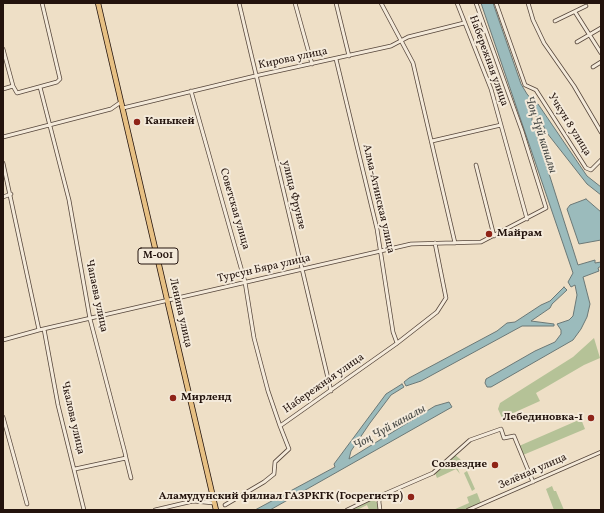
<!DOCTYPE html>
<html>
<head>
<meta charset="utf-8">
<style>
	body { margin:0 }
	#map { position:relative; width:604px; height:513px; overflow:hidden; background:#eedfc6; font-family:Vollkorn,serif }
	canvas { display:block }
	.frame { position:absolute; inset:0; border:4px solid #23130d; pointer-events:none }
</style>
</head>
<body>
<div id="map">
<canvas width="604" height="513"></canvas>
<div class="frame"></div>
</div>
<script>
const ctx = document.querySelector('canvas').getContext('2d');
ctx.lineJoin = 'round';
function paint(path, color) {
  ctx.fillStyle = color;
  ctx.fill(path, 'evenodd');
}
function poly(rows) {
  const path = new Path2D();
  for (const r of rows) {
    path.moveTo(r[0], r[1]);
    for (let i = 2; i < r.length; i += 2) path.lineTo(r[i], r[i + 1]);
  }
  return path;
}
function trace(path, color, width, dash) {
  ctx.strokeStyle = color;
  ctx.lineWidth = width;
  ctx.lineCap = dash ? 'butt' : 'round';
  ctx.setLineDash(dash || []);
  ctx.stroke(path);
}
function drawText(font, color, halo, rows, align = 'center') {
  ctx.font = font + ' Vollkorn,serif';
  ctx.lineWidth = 4;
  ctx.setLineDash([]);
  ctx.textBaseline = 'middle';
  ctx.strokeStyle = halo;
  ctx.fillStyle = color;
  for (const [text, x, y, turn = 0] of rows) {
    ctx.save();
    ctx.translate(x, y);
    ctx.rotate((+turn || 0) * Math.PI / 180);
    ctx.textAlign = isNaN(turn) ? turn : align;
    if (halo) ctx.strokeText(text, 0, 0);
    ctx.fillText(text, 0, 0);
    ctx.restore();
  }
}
const green = poly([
	[594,338,600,358,584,365,536,393,540,401,502,418,498,409,500,403,573,357],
	[581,419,585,429,523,455,519,446],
	[455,455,460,459,462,462,456,465,460,474,456,469,437,478,435,473],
	[467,471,475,489,472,491,464,473],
	[552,486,554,491,556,491,564,510,554,510,546,489],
	[477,493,481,503,466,510,453,510,469,503,467,497],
	[372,500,377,502,379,510,369,510,367,505,357,510,352,510]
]);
const water = poly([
	[481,3,493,3,521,84,527,94,533,101,538,104,587,176,601,187,601,195,587,184,547,133,543,125,535,115,532,115,532,120,578,265,595,260,595,263,601,262,601,266,598,268,599,271,583,277,590,304,587,317,581,329,573,340,491,387,487,387,485,383,486,379,535,351,555,342,561,334,561,330,557,324,569,320,573,316,577,295,575,285,571,287,568,282,573,273,481,3],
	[586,199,601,212,601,240,579,244,567,209,570,205,586,199],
	[564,287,567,290,552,304,550,308,531,321,554,324,554,326,522,326,421,381,406,386,404,382,409,378,497,331,507,323,515,322,541,305,550,301,564,287],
	[402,384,404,387,391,395,370,423,351,451,349,459,435,406,449,402,452,407,270,510,255,510,335,467,334,464,386,394,402,384]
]);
const minor = poly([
	[239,3,331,391],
	[295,3,312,64],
	[336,3,349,56],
	[381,3,413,63,455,243],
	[457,3,491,89,527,219],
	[496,3,525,85,536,90,586,168,591,170,601,160],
	[528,3,533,20,544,43,574,86,601,132],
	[575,12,601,53],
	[555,21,586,6],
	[577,42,601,28],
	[3,49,13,86],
	[336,59,377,229,393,332,397,343],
	[593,67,601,62],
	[40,87,69,200,90,319,125,453,126,458,75,469],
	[3,89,13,86,17,93,57,82,60,79,42,3],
	[191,91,245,282,254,338,268,391,280,426],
	[123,108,255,76,391,46,408,37,464,23],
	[3,137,111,109,121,102],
	[432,141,501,125],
	[3,163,39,330],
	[476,165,494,236],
	[3,197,11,194],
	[44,329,58,405,84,510],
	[3,340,39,330,411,244,481,242,546,208,522,131,476,3],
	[3,417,27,504],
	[126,458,131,478],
	[380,496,433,473,470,440,501,429,504,438,514,436,533,482],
	[225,505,264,482,274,474,275,462,289,449,280,426,396,344,437,312,446,298,435,243],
	[155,510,193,501,214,503],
	[347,510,376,496,380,496,379,502,380,510],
	[468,510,601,452]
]);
const primary = poly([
	[98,3,216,510]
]);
const markers = [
	[137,122,4,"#8f2418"],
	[489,234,4,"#8f2418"],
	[173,398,4,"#8f2418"],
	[591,418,4,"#8f2418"],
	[495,465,4,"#8f2418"],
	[411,497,4,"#8f2418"]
];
const shields = [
	[158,256,40]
];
const shieldNames = [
	["М-001",158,256]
];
const streetNames = [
	["Кирова улица",293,59,-12],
	["Набережная улица",488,61,70],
	["Учкун 8 улица",569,125,58],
	["улица Фрунзе",293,195,76],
	["Алма-Атинская улица",378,199,77],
	["Советская улица",234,209,74],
	["Турсун Бяра улица",264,269,-13],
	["Чапаева улица",96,296,78],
	["Ленина улица",180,313,77],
	["Набережная улица",324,384,-35],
	["Чкалова улица",72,418,77],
	["Зелёная улица",533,472,-24]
];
const poiNames = [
	["Каныкей",145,122],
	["Майрам",497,234],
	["Мирленд",181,398],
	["Лебединовка-1",583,418,"right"],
	["Созвездие",487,465,"right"],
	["Аламудунский филиал ГАЗРКГК (Госрегистр)",403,497,"right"]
];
const waterNames = [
	["Чоң Чүй каналы",540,135,72],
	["Чоң Чүй каналы",390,428,-29]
];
paint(green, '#b5c297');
paint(water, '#9bbbbc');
trace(water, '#6b7876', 1);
trace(minor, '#56463b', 4.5);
trace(primary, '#23130d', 6);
trace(minor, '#f4eada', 3);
trace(primary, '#e7c083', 4.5);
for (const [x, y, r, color] of markers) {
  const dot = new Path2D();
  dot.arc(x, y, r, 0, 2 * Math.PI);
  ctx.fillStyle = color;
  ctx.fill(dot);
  trace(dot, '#f4eada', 1.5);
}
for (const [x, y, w] of shields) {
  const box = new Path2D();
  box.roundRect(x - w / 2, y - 8, w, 16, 3);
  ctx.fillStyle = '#f4eada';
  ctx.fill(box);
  trace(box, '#23130d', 1);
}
drawText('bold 10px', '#23130d', null, shieldNames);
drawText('11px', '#23130d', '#f4eada', streetNames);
drawText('bold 11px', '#23130d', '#f4eada', poiNames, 'left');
drawText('italic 12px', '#4d4e4a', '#f4eada', waterNames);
</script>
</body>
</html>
